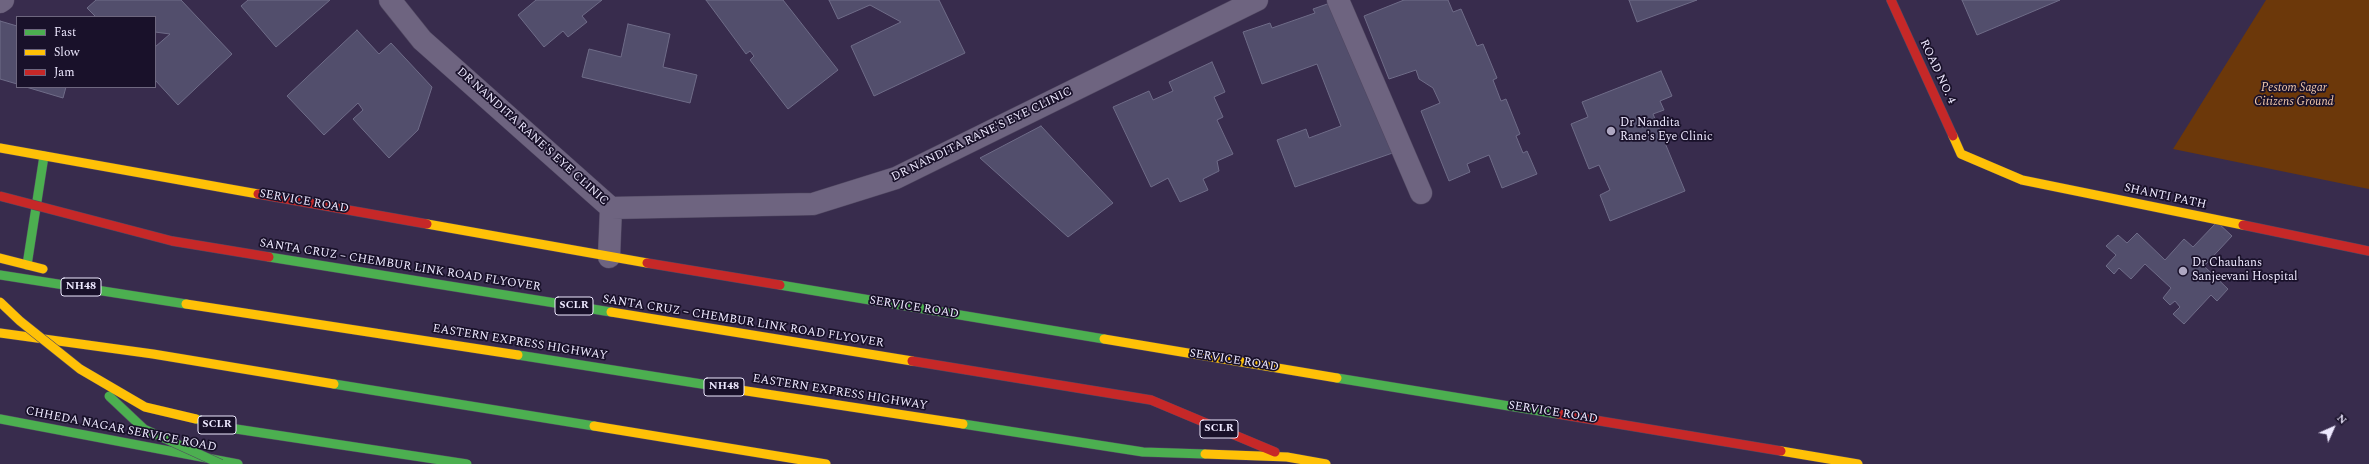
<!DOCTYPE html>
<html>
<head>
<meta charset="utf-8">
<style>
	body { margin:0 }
	#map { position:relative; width:2369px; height:464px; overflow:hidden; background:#382c4d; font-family:Spectral,serif }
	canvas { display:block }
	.legend { position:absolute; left:16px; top:16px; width:140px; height:72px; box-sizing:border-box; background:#19112a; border:1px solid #6e677f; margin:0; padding:5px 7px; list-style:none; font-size:12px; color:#eee9ff }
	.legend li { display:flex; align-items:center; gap:8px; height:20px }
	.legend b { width:20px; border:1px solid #6e677f }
	.north { position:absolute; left:2313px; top:408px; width:40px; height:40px; -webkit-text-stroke:3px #19112a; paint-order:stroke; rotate:45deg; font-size:11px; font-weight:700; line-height:16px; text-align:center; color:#eee9ff }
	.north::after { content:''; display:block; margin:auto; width:14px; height:18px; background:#eee9ff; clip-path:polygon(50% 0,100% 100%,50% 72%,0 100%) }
</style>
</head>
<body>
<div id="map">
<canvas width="2369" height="464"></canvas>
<ul class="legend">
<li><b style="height:5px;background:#4caf50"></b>Fast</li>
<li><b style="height:5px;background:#ffc107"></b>Slow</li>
<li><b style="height:5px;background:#c62828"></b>Jam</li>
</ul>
<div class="north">N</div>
</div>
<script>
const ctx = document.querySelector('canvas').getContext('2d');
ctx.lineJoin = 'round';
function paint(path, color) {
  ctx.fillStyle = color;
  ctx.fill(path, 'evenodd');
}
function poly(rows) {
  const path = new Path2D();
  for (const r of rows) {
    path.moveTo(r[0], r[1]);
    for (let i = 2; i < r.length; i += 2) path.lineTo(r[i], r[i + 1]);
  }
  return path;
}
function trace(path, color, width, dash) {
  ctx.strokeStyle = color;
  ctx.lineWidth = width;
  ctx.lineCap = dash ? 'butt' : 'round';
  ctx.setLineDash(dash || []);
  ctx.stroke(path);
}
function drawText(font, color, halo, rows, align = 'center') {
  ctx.font = font + ' Spectral,serif';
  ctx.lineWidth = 3.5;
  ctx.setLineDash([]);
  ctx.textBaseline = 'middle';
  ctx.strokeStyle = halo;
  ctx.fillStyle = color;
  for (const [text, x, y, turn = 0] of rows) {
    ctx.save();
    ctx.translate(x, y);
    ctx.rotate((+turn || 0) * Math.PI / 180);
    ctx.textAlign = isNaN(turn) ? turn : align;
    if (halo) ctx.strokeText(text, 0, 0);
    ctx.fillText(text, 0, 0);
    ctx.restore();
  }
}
const green = poly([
	[2266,0,2369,0,2369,189,2173,149]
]);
const building = poly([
	[96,0,181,0,232,54,178,105,155,80,155,47,170,34,155,32,155,17,96,17,87,8,96,0],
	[248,0,330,0,276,47,241,6,248,0],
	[536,0,602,0,582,16,587,22,568,37,563,31,544,47,518,15,536,0],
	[706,0,783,0,838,70,788,109,750,60,754,56,750,51,746,54,706,0],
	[829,0,939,0,965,53,874,96,851,46,901,22,870,5,838,19,829,0],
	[1404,0,1448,0,1453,12,1461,9,1477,46,1483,44,1497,78,1493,80,1501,101,1506,99,1520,134,1516,136,1523,153,1527,151,1537,174,1502,188,1489,155,1467,164,1470,172,1449,181,1421,111,1440,103,1433,88,1419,79,1416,70,1389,79,1364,16,1404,0],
	[1629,0,1697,0,1637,22,1629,0],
	[1962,0,2060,0,1977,35,1962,0],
	[1336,1,1404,149,1295,187,1277,140,1306,129,1309,138,1341,126,1317,64,1262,84,1243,32,1270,23,1272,28,1315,13,1313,9,1336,1],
	[0,21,17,26,17,84,0,79,0,21],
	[628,24,670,34,663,67,697,75,690,103,582,77,589,49,621,57,628,24],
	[357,30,379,54,391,43,432,87,418,130,389,158,353,119,363,110,358,103,324,135,287,96,357,30],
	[1212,62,1225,92,1214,97,1223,117,1217,120,1233,154,1217,161,1219,171,1203,179,1208,190,1180,202,1168,178,1151,187,1113,107,1149,91,1153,100,1173,91,1169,82,1212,62],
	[1661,71,1672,96,1660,101,1664,110,1653,114,1685,191,1610,221,1600,195,1610,190,1599,165,1589,169,1571,124,1588,117,1582,102,1661,71],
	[26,87,66,87,63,98,26,87],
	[1041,126,1113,203,1068,237,980,158,1041,126],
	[2217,222,2232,236,2204,266,2228,289,2217,301,2211,295,2184,324,2173,314,2180,307,2175,301,2170,305,2163,298,2171,288,2145,264,2131,279,2119,268,2114,274,2106,266,2116,255,2106,246,2118,235,2127,243,2137,233,2165,260,2184,239,2193,247,2217,222]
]);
const street = poly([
	[390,0,422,40,611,208,813,204,896,178,1257,0],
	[1338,0,1421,193],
	[0,2,3,0],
	[609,257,611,208]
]);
const fast = poly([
	[27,265,44,156],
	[0,275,186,304],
	[780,285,1104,339],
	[518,355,727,388],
	[1337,378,1558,414],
	[334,384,594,426],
	[0,419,238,464],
	[963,424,1143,452,1205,454]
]);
const slow = poly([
	[1953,136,1961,154,2022,180,2243,225],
	[0,148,258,194],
	[427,224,647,263],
	[0,258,43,269],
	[186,304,518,355],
	[0,333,153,354,334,384],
	[1104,339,1337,378],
	[727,388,963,424],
	[594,426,826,464],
	[1781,451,1858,464],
	[1205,454,1287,457,1326,464]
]);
const jam = poly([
	[1891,0,1953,136],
	[258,194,427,224],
	[2243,225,2369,251],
	[647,263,780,285],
	[1151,400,1275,452],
	[1558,414,1781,451]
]);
const fastBridge = poly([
	[269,257,611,312],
	[109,396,144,429,221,464],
	[196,419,236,429,467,464]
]);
const slowBridge = poly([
	[0,302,20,321,80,369,145,407,196,419],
	[611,312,912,361]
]);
const jamBridge = poly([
	[0,196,172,241,269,257],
	[912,361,1151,400]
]);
const markers = [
	[1611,131,5,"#aea7c1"],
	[2183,271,5,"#aea7c1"]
];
const shields = [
	[81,287,40],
	[574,306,38],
	[724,387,40],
	[217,425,38],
	[1219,429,38]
];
const shieldNames = [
	["NH48",81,287],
	["SCLR",574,306],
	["NH48",724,387],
	["SCLR",217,425],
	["SCLR",1219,429]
];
const streetNames = [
	["ROAD NO. 4",1937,72,65],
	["DR NANDITA RANE'S EYE CLINIC",982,135,-26],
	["DR NANDITA RANE'S EYE CLINIC",532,137,42],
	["SHANTI PATH",2165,197,12],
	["SERVICE ROAD",304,202,10],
	["SANTA CRUZ – CHEMBUR LINK ROAD FLYOVER",400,266,9],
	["SERVICE ROAD",914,308,9],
	["SANTA CRUZ – CHEMBUR LINK ROAD FLYOVER",743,322,9],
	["EASTERN EXPRESS HIGHWAY",520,343,9],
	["SERVICE ROAD",1234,361,9],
	["EASTERN EXPRESS HIGHWAY",840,393,9],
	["SERVICE ROAD",1553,413,9],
	["CHHEDA NAGAR SERVICE ROAD",121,430,11]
];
const parkNames = [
	["Pestom Sagar",2294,89],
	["Citizens Ground",2294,103]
];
const poiNames = [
	["Dr Nandita",1620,124],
	["Rane's Eye Clinic",1620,138],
	["Dr Chauhans",2192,264],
	["Sanjeevani Hospital",2192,278]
];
paint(green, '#6c380a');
paint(building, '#524e6c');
trace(building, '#6f6c88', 1);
trace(street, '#514861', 23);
trace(fast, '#514861', 10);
trace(slow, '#514861', 10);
trace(jam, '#514861', 10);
trace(street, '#6e6480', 22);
trace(fast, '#4caf50', 9);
trace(slow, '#ffc107', 9);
trace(jam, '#c62828', 9);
trace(fastBridge, '#514861', 10, []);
trace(slowBridge, '#514861', 10, []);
trace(jamBridge, '#514861', 10, []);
trace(fastBridge, '#4caf50', 9);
trace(slowBridge, '#ffc107', 9);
trace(jamBridge, '#c62828', 9);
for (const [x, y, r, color] of markers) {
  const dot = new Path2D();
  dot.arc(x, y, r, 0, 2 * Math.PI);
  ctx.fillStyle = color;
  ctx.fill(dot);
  trace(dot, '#19112a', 1.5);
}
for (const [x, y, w] of shields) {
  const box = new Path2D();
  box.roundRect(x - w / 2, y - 9, w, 18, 3);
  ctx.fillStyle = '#19112a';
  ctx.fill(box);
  trace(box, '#eee9ff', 1);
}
drawText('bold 11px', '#eee9ff', null, shieldNames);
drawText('12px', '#eee9ff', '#19112a', streetNames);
drawText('italic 12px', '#f2c9ac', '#19112a', parkNames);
drawText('12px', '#eee9ff', '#19112a', poiNames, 'left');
</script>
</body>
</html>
